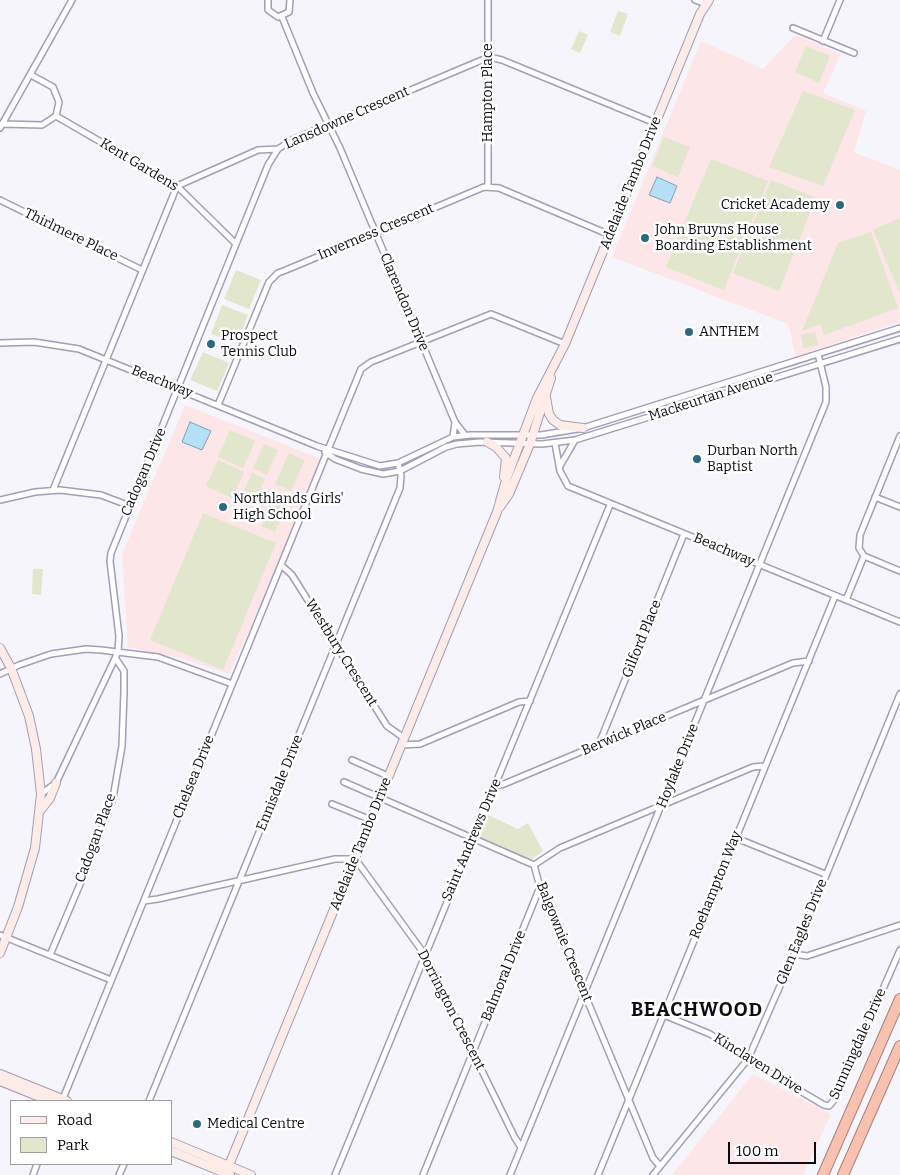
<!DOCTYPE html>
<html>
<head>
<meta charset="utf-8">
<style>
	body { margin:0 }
	#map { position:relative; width:900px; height:1175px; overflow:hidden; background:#f6f5fb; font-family:Bitter,serif }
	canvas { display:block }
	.legend { position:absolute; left:10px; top:1100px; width:162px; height:65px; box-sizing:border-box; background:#fff; border:1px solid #9e9da1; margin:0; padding:6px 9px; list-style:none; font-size:15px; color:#0d0b14 }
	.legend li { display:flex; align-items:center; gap:10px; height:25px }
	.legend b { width:25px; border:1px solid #9e9da1 }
	.scale { position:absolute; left:728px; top:1142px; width:88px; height:22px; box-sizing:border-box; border:2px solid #0d0b14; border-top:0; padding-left:6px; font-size:15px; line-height:18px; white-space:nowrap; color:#0d0b14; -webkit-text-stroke:4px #fff; paint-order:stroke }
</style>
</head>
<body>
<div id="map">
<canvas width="900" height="1175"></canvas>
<ul class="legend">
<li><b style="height:6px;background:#fdece7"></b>Road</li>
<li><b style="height:14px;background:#e2e6cd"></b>Park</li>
</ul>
<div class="scale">100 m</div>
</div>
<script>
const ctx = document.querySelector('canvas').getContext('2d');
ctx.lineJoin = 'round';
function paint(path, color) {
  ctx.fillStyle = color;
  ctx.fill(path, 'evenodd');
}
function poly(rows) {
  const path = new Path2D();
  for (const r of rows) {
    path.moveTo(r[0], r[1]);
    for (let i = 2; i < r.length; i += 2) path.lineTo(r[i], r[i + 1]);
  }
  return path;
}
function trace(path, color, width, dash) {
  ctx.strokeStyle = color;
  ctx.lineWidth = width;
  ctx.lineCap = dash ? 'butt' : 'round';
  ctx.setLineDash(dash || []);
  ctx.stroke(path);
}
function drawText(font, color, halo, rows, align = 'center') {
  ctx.font = font + ' Bitter,serif';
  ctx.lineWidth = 5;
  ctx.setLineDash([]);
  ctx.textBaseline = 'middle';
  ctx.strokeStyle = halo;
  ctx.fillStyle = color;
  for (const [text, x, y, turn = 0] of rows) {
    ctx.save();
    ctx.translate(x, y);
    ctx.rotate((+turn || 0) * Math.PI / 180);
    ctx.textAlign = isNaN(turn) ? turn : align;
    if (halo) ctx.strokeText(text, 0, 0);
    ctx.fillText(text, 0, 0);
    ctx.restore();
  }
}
const education = poly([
	[795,35,841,54,823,93,866,111,854,151,855,153,900,170,900,322,796,356,788,324,612,257,701,41,763,69],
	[185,405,326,461,229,674,180,658,128,647,122,554],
	[753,1074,831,1114,803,1175,672,1175]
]);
const green = poly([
	[618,11,628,14,620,36,610,32],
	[579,31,588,35,580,53,571,49],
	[806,46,830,56,819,83,795,72],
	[803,91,855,110,823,186,769,167],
	[664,137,690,147,678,177,652,166],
	[711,159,768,181,724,290,666,267],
	[771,180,816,198,779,291,733,273],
	[900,218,900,294,873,230],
	[871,232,898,308,824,335,820,324,802,331,838,243],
	[236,270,261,280,249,309,224,299],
	[222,305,248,315,237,343,211,334],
	[815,332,818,345,804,348,801,335],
	[203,352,229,363,217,391,190,380],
	[230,430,255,441,243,468,218,457],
	[264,444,278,450,267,475,253,468],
	[289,453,305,460,291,491,275,484],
	[218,460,244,472,232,498,206,486],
	[252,473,265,479,254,503,241,498],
	[273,499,287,505,275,532,261,526],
	[203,513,276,543,223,670,150,640],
	[33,569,43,569,41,595,32,594],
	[486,814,518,829,528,823,543,851,531,860,478,837]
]);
const water = poly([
	[657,177,677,186,670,203,649,195,657,177],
	[190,422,211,431,202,450,182,442,190,422]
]);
const street = poly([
	[268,0,268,10,278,17,289,12,290,0],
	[488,0,488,186],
	[695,0,706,4],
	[282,17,313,93,340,148,455,422,465,435],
	[793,28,854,53],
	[823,41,840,0],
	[56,116,177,186,236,244],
	[2,124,42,125,56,116,59,102,53,87,31,75],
	[0,128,72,0],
	[0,200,142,270],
	[0,343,34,342,79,349,317,446,380,466,398,463,453,437,470,435,541,435,583,428,900,328],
	[218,405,269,282,278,273,286,270,484,187,499,188,610,235],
	[453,437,455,422],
	[555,443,560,471,568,486,900,622],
	[325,452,335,459,361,469,383,474,400,471,446,447,457,444,480,442,542,444,575,440,900,339],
	[560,466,575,440],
	[53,490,177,186,258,150,278,149,292,140,489,57,502,60,655,123],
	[875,497,900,507],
	[0,500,35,492,60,490,101,495,130,506],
	[864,556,900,571],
	[281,565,292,575,387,726,404,738],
	[846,600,864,556,859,548,860,535,900,436],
	[0,674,19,665,51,654,86,649,101,650,158,657,232,684],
	[599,744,684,534],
	[401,745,420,744,519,702,530,701],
	[352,760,388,776],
	[344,782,534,865],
	[495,786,504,784,793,663,809,661],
	[41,794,56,783,118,652,119,636,110,561,111,553,268,165,278,149],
	[332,804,371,820],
	[736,838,825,874],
	[534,865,540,887,653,1158,660,1166],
	[534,865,560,848,753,767,765,766],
	[144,901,158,899,335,859,349,859,359,864,425,955,515,1138,521,1147],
	[0,935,111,980],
	[794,954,807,956,900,925],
	[50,955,89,863,113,798,122,746,124,692,124,671,116,659],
	[664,1015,710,1034,758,1066,824,1105,829,1106,835,1099,900,950],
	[62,1101,361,369,371,362,491,314,565,344],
	[149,1101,400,488,401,476,398,463],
	[33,1175,37,1164],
	[119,1175,124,1164],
	[335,1175,610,505],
	[423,1175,540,887],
	[510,1175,826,402,826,387,818,354],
	[598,1175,835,596],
	[653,1175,748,1059,794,954,900,694]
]);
const secondary = poly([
	[546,397,549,414,553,420,560,425,583,428],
	[487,442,496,447,506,458,504,477],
	[500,507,509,494,530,444,551,378],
	[0,648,11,668,29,716,36,749,41,794,35,848,18,907,0,953],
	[40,811,50,798,56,783],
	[0,1074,67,1101],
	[0,1081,50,1101],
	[171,1142,251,1175],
	[171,1151,230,1175],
	[225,1175,497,512,506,480,537,398,565,344,700,14,709,0]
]);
const highway = poly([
	[823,1175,900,999],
	[843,1175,900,1046]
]);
const markers = [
	[840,205,5,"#2b697f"],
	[645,238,5,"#2b697f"],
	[689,332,5,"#2b697f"],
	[211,344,5,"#2b697f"],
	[697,459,5,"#2b697f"],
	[223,507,5,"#2b697f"],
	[197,1124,5,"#2b697f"]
];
const streetNames = [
	["Hampton Place",488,93,-90],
	["Lansdowne Crescent",347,118,-24],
	["Kent Gardens",139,165,31],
	["Adelaide Tambo Drive",631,183,-68],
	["Inverness Crescent",376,232,-23],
	["Thirlmere Place",71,235,26],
	["Clarendon Drive",404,302,67],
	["Beachway",162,382,22],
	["Mackeurtan Avenue",711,397,-18],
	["Cadogan Drive",144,472,-67],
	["Beachway",724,550,23],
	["Gilford Place",642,639,-68],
	["Westbury Crescent",341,653,58],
	["Berwick Place",624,734,-23],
	["Hoylake Drive",678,766,-68],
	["Chelsea Drive",194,777,-68],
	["Ennisdale Drive",280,783,-68],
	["Cadogan Place",96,838,-70],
	["Saint Andrews Drive",472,840,-67],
	["Adelaide Tambo Drive",361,844,-68],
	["Roehampton Way",716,885,-68],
	["Glen Eagles Drive",802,932,-68],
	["Balgownie Crescent",564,942,68],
	["Balmoral Drive",504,976,-68],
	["Dorrington Crescent",451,1010,63],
	["Sunningdale Drive",858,1044,-66],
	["Kinclaven Drive",758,1064,32]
];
const poiNames = [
	["Cricket Academy",830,205,"right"],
	["John Bruyns House",655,230],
	["Boarding Establishment",655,246],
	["ANTHEM",699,332],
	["Prospect",221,336],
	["Tennis Club",221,352],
	["Durban North",707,451],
	["Baptist",707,467],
	["Northlands Girls'",233,499],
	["High School",233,515],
	["Medical Centre",207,1124]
];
const districtNames = [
	["BEACHWOOD",697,1011]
];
paint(education, '#fce6e8');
paint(green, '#e2e6cd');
paint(water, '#b4e1f7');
trace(water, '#82a1b3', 1);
trace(street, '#a49db8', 8);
trace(secondary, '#a49db8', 10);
trace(highway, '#a68179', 12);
trace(street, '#fff', 5);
trace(secondary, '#fdece7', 8);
trace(highway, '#f9c1b0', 10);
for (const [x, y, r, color] of markers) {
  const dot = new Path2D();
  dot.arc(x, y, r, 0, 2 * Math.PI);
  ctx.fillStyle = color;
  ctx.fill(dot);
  trace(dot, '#fff', 2);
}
drawText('14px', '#0d0b14', '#fff', streetNames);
drawText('14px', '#0d0b14', '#fff', poiNames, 'left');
ctx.letterSpacing = '1px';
drawText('bold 19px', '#0d0b14', '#fff', districtNames);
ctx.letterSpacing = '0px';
</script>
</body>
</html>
